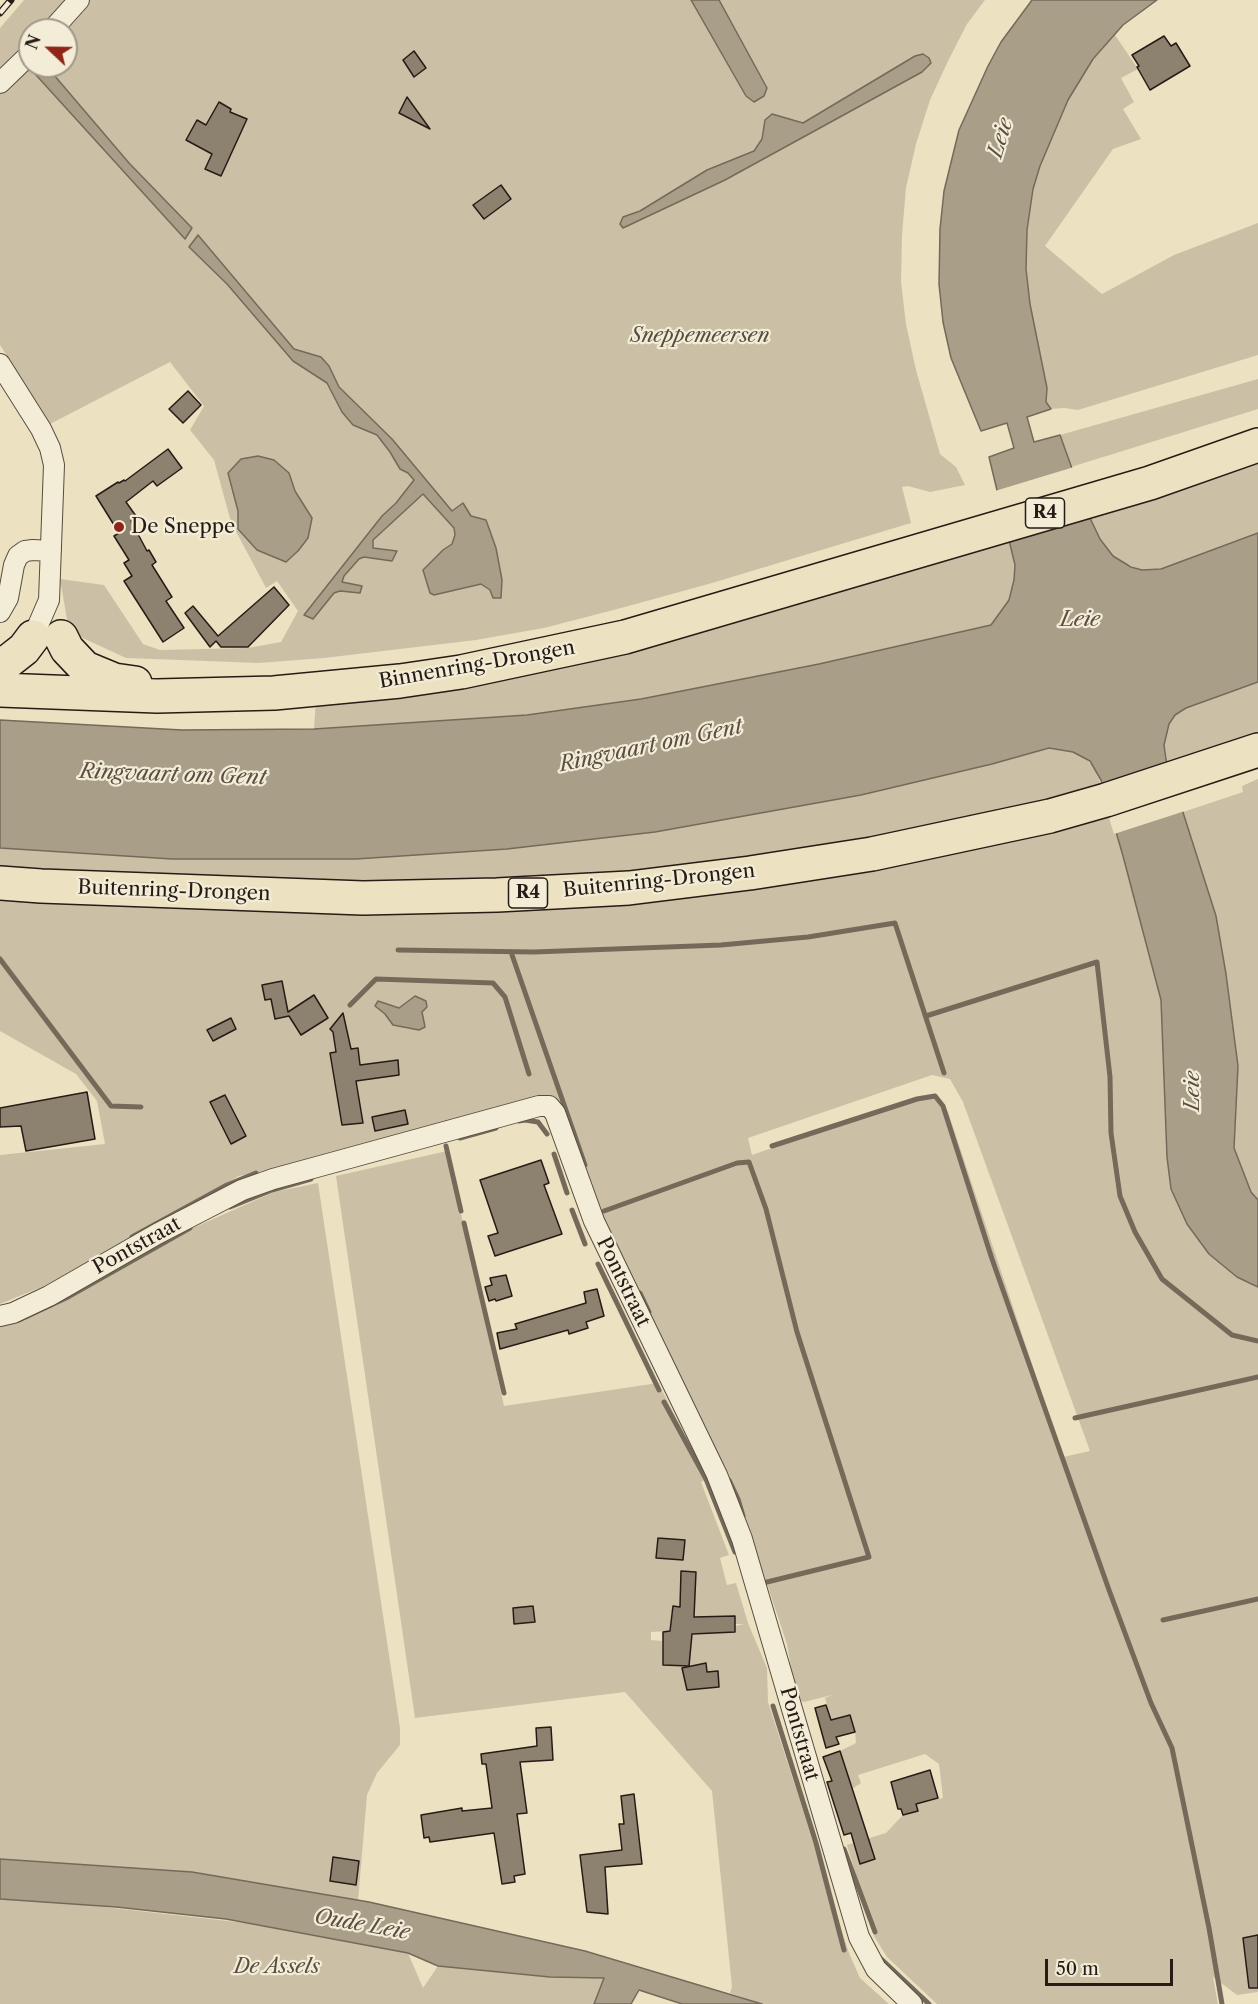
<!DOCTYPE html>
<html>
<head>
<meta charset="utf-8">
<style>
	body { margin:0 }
	#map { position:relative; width:1258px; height:2004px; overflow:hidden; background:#ece2c2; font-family:"Libre Caslon Text",serif }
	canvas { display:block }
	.north { position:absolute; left:18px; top:18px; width:60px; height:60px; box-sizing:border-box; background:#f3ecd7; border:2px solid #a1988a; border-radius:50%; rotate:292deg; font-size:16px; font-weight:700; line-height:24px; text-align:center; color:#271b16 }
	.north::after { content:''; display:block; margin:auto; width:21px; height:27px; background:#8f2418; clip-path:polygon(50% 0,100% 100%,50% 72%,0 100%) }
	.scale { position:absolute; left:1045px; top:1959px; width:128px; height:27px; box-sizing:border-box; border:3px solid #271b16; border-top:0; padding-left:8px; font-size:18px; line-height:21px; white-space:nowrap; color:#271b16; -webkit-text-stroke:4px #f3ecd7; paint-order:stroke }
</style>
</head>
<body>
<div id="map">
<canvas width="1258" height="2004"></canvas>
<div class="north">N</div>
<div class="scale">50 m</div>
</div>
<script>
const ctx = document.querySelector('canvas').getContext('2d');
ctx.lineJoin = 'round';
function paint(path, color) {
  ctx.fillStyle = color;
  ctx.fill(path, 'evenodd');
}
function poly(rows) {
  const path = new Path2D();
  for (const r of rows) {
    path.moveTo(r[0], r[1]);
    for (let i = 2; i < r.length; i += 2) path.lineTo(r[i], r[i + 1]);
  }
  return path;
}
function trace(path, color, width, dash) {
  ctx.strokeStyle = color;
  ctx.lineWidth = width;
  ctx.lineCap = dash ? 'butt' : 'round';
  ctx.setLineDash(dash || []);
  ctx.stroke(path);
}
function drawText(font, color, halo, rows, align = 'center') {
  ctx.font = font + ' "Libre Caslon Text",serif';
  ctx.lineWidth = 4.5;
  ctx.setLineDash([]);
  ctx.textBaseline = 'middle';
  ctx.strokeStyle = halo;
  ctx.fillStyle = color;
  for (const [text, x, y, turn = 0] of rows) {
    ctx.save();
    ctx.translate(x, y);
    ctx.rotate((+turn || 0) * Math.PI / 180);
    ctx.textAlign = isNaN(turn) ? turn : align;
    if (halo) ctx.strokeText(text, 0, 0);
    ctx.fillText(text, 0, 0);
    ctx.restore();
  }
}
const green = poly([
	[24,0,985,0,967,24,948,61,930,100,916,144,906,188,902,235,901,282,906,324,916,370,940,454,956,467,965,485,930,492,908,486,902,487,911,523,712,583,625,607,544,628,476,640,324,658,259,663,126,658,74,634,69,631,60,579,104,585,143,644,160,650,248,648,281,642,298,611,277,581,266,588,231,522,214,460,190,430,204,406,170,362,50,424,0,345,0,28],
	[30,30,66,30,66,66,30,66],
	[1115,35,1138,69,1121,78,1134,102,1123,109,1141,139,1113,149,1045,246,1102,294,1174,255,1258,223,1258,355,1078,410,1064,408,1051,409,1046,402,1047,388,1030,304,1026,269,1027,230,1033,189,1049,140,1068,100,1093,59],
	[1258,379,1258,409,1071,467,1060,435],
	[1258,463,1258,533,1161,569,1142,570,1122,562,1113,557,1100,539,1089,516],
	[1010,540,1015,565,1014,580,1009,600,991,625,819,664,641,699,527,715,314,729,316,700,495,681,688,637,944,554],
	[1258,682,1258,733,1168,764,1164,745,1169,724,1175,715,1186,708],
	[1049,748,1073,752,1084,757,1096,769,1123,856,1161,1000,1167,1157,1237,1277,1258,1287,1258,1935,1243,1938,1245,1957,1258,1955,1258,1992,1237,1995,1213,1977,1218,2004,937,2004,887,1957,874,1936,847,1845,886,1833,903,1815,917,1811,916,1804,943,1798,939,1764,925,1754,858,1775,861,1783,852,1789,840,1751,856,1743,855,1732,850,1715,837,1719,842,1736,836,1737,825,1698,832,1695,804,1702,796,1699,787,1644,766,1581,732,1488,608,1233,556,1103,521,1100,465,1118,330,1152,265,1171,239,1176,44,1286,0,1304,0,1155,105,1144,97,1101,76,1074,0,1031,0,848,172,859,356,859,507,849,655,832,861,795,992,764],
	[932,1075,950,1079,963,1102,1090,1451,1063,1457,948,1112,937,1094,894,1105,752,1155,748,1138],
	[1258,779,1258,1200,1251,1192,1234,1148,1238,1066,1226,974,1216,916,1183,812,1243,792,1242,786],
	[447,1151,504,1406,658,1383,705,1473,707,1479,701,1482,729,1555,720,1558,727,1585,736,1583,748,1623,767,1668,768,1702,849,1953,860,1978,889,2004,762,2004,730,1993,732,1987,712,1791,625,1692,415,1718,336,1176],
	[681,1572,696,1572,691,1650,674,1661,673,1665,663,1665,662,1641,651,1640,651,1632,670,1631,673,1607,680,1607],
	[734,1616,735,1624,744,1624,705,1633,706,1617],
	[318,1183,400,1728,400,1745,377,1773,367,1795,358,1901,192,1872,0,1859,0,1324,41,1312,184,1232,274,1192],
	[0,1899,77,1904,246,1923,408,1953,423,1988,438,1966,604,1978,608,2004,0,2004]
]);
const water = poly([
	[691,0,719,0,767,88,764,96,754,102,746,96,691,0],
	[1032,0,1157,0,1123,25,1093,59,1068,100,1040,166,1033,189,1027,230,1026,269,1030,304,1047,388,1046,402,1051,409,1027,417,1034,442,1060,435,1089,516,1100,539,1113,556,1131,567,1142,570,1161,569,1258,533,1258,682,1186,708,1175,715,1169,724,1164,745,1166,759,1216,916,1226,974,1238,1066,1234,1148,1251,1192,1258,1200,1258,1287,1237,1277,1209,1254,1187,1224,1171,1189,1167,1157,1161,1000,1123,856,1101,780,1090,761,1073,752,1049,748,992,764,861,795,655,832,507,849,356,859,172,859,0,848,0,720,182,730,314,729,527,715,641,699,819,664,991,625,1009,600,1014,580,1015,565,989,457,1014,448,1007,423,981,431,951,358,943,322,939,284,940,229,944,191,959,130,988,66,1001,42,1032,0],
	[923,54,929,58,931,63,922,72,725,180,623,228,620,224,623,217,640,211,707,170,754,151,762,139,765,120,772,114,803,123,915,56,923,54],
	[36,66,48,68,129,163,192,228,185,239,36,75,33,69,36,66],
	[198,235,294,349,321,357,329,366,339,387,392,439,452,511,463,503,471,516,486,520,496,548,502,580,501,598,493,598,490,590,481,584,434,595,430,593,423,570,443,550,452,544,455,535,454,528,423,494,373,540,373,548,397,551,392,561,364,557,359,559,344,576,342,582,362,586,360,593,340,591,334,593,313,619,304,615,382,516,396,503,414,480,408,473,400,469,390,452,377,435,353,425,342,412,327,383,293,361,227,284,189,247,198,235],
	[258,456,274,460,289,473,295,491,312,518,308,538,298,551,286,562,257,550,238,529,238,511,228,473,241,459,258,456],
	[415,996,426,1001,427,1007,422,1012,425,1027,419,1030,393,1025,385,1014,375,1006,378,1001,399,1008,415,996],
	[0,1859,192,1872,369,1902,585,1951,762,2004,682,2004,639,1990,631,2004,594,2004,604,1978,550,1977,438,1966,408,1953,226,1919,116,1907,0,1899,0,1859]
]);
const pier = poly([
	[1074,467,1092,515,1007,541,995,491],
	[1171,764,1185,811,1114,834,1099,786]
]);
const stream = poly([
	[398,950,534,952,721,945,808,937,895,923,944,1073],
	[511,952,585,1165],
	[0,959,111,1106,141,1107],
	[350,1005,376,979,493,983,505,997,529,1074],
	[926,1016,1097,962,1110,1077,1111,1133,1120,1196,1135,1232,1162,1279,1232,1335,1258,1341],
	[519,1121,525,1120,538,1122,547,1134],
	[460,1138,496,1128],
	[446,1146,461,1211],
	[772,1146,917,1099,935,1096,943,1106,992,1259,1109,1590,1151,1703,1172,1748,1209,1928,1222,2004],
	[554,1154,567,1193],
	[230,1207,272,1190,311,1179],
	[572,1210,585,1244],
	[604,1211,737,1163,749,1162,766,1209,797,1332,869,1557,763,1583],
	[464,1223,504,1393],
	[132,1237,227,1185,256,1173],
	[598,1264,659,1390],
	[640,1293,649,1312],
	[19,1320,66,1298,190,1228],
	[664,1402,706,1479,735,1552],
	[1075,1418,1258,1377],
	[729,1480,738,1499,743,1516],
	[1163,1620,1258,1599],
	[773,1706,816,1843,844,1950],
	[844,1849,875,1932],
	[878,1956,929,2004]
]);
const building = poly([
	[1164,36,1171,46,1176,43,1190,66,1150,90,1137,67,1139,66,1132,55,1164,36],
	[414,51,426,68,414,77,403,60,414,51],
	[407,97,430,129,399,113,407,97],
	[219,102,231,109,230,112,247,119,221,176,205,169,212,154,186,140,197,120,206,125,219,102],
	[501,185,511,199,484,219,473,205,501,185],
	[188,391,201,405,183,423,169,409,188,391],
	[168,449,182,468,157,486,153,481,126,502,136,516,131,521,147,551,149,550,156,562,152,565,172,597,166,601,184,628,163,642,124,581,132,576,124,563,129,560,114,536,119,533,96,496,118,482,119,483,124,480,125,481,168,449],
	[274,587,289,605,248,647,221,647,216,641,210,647,185,613,193,606,218,636,274,587],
	[282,981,288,1012,314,995,328,1018,301,1035,289,1016,275,1019,271,999,265,1000,262,985,282,981],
	[343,1013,351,1049,358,1048,360,1065,398,1060,399,1075,356,1081,363,1123,342,1125,330,1053,336,1052,333,1032,330,1029,343,1013],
	[231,1018,236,1029,213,1041,207,1030,231,1018],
	[87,1092,95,1139,26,1151,21,1126,0,1127,0,1108,87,1092],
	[225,1095,246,1136,231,1144,210,1102,225,1095],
	[405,1110,408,1124,375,1131,372,1117,405,1110],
	[541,1160,549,1183,544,1185,562,1234,495,1256,488,1236,498,1233,480,1180,541,1160],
	[506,1275,512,1296,496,1301,495,1299,489,1301,485,1287,492,1285,490,1278,506,1275],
	[597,1289,604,1316,586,1322,588,1328,569,1334,568,1330,500,1349,497,1333,517,1329,515,1324,586,1303,584,1292,597,1289],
	[658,1538,685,1540,683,1560,656,1558,658,1538],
	[681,1571,696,1572,694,1617,735,1616,735,1632,692,1634,689,1666,663,1665,663,1632,670,1631,673,1606,680,1607,681,1571],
	[533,1606,535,1622,514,1624,513,1608,533,1606],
	[706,1663,707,1672,718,1671,719,1687,687,1690,682,1668,706,1663],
	[826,1705,831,1720,850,1715,855,1732,836,1737,839,1744,826,1748,815,1708,826,1705],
	[551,1727,553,1760,520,1762,527,1813,517,1814,525,1874,514,1876,515,1882,502,1884,494,1833,430,1842,429,1837,424,1838,421,1815,462,1808,462,1811,492,1808,486,1764,482,1764,481,1754,537,1746,536,1728,551,1727],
	[840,1751,875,1859,860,1864,851,1833,844,1835,827,1782,832,1781,823,1757,840,1751],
	[930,1770,938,1798,916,1804,918,1811,903,1815,901,1809,898,1809,891,1782,930,1770],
	[634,1794,642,1864,605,1867,608,1914,587,1912,580,1855,622,1850,619,1824,624,1824,621,1796,634,1794],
	[333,1857,359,1861,356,1885,330,1881,333,1857],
	[1258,1935,1258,1988,1249,1988,1243,1938,1258,1935]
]);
const minor = poly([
	[52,30,79,0],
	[0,83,30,54],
	[0,364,41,429,50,448,54,465,49,600,33,637],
	[0,612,8,598,14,565,18,556,25,551,33,550,51,551],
	[0,1316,13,1313,49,1296,157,1234,242,1190,273,1179,539,1106,549,1106,555,1113,594,1221,717,1475,742,1539,859,1937,876,1969,912,2004]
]);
const trunk = poly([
	[61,637,67,649,85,668,114,680,135,683],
	[0,665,10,660,24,649,33,637],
	[0,690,157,696,274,693,400,681,461,672,625,637,1150,483,1258,445],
	[0,883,41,886,363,898,497,895,629,888,750,873,872,854,1050,816,1106,800,1258,750]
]);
const rail = poly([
	[0,13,11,0]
]);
const markers = [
	[119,527,6,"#8f2418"]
];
const shields = [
	[1045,513,39],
	[528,893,39]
];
const shieldNames = [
	["R4",1045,513],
	["R4",528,893]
];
const parkNames = [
	["Sneppemeersen",700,336],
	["De Assels",277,1967]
];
const poiNames = [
	["De Sneppe",131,527]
];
const streetNames = [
	["Binnenring-Drongen",477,665,-10],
	["Buitenring-Drongen",659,881,-6],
	["Buitenring-Drongen",174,891,2],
	["Pontstraat",137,1246,-29],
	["Pontstraat",623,1282,64],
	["Pontstraat",799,1734,74]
];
const waterNames = [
	["Leie",1001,138,-73],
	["Leie",1080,620],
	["Ringvaart om Gent",651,746,-12],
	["Ringvaart om Gent",173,775,2],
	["Leie",1193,1091,-90],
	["Oude Leie",362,1925,10]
];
paint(green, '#cbc0a5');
paint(water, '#a99e88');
trace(water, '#756a5a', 1.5);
paint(pier, '#ece2c2');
trace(stream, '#756a5a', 5);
paint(building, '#8d826f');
trace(building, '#271b16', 1.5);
trace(minor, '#584d41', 22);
trace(trunk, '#271b16', 36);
trace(minor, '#f3ecd7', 20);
trace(trunk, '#ece2c2', 33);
trace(rail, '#271b16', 7);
trace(rail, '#f3ecd7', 4.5, [14]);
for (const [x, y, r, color] of markers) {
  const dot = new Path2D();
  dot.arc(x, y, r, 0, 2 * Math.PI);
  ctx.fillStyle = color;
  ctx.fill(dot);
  trace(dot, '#f3ecd7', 2);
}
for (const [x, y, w] of shields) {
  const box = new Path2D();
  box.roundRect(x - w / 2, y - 15, w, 30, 4.5);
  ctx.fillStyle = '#f3ecd7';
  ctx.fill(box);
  trace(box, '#271b16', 1.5);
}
drawText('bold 18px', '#271b16', null, shieldNames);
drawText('italic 20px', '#584d41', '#f3ecd7', parkNames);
drawText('20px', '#271b16', '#f3ecd7', poiNames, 'left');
drawText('20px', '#271b16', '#f3ecd7', streetNames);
drawText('italic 21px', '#5b4f44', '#f3ecd7', waterNames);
</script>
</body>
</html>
